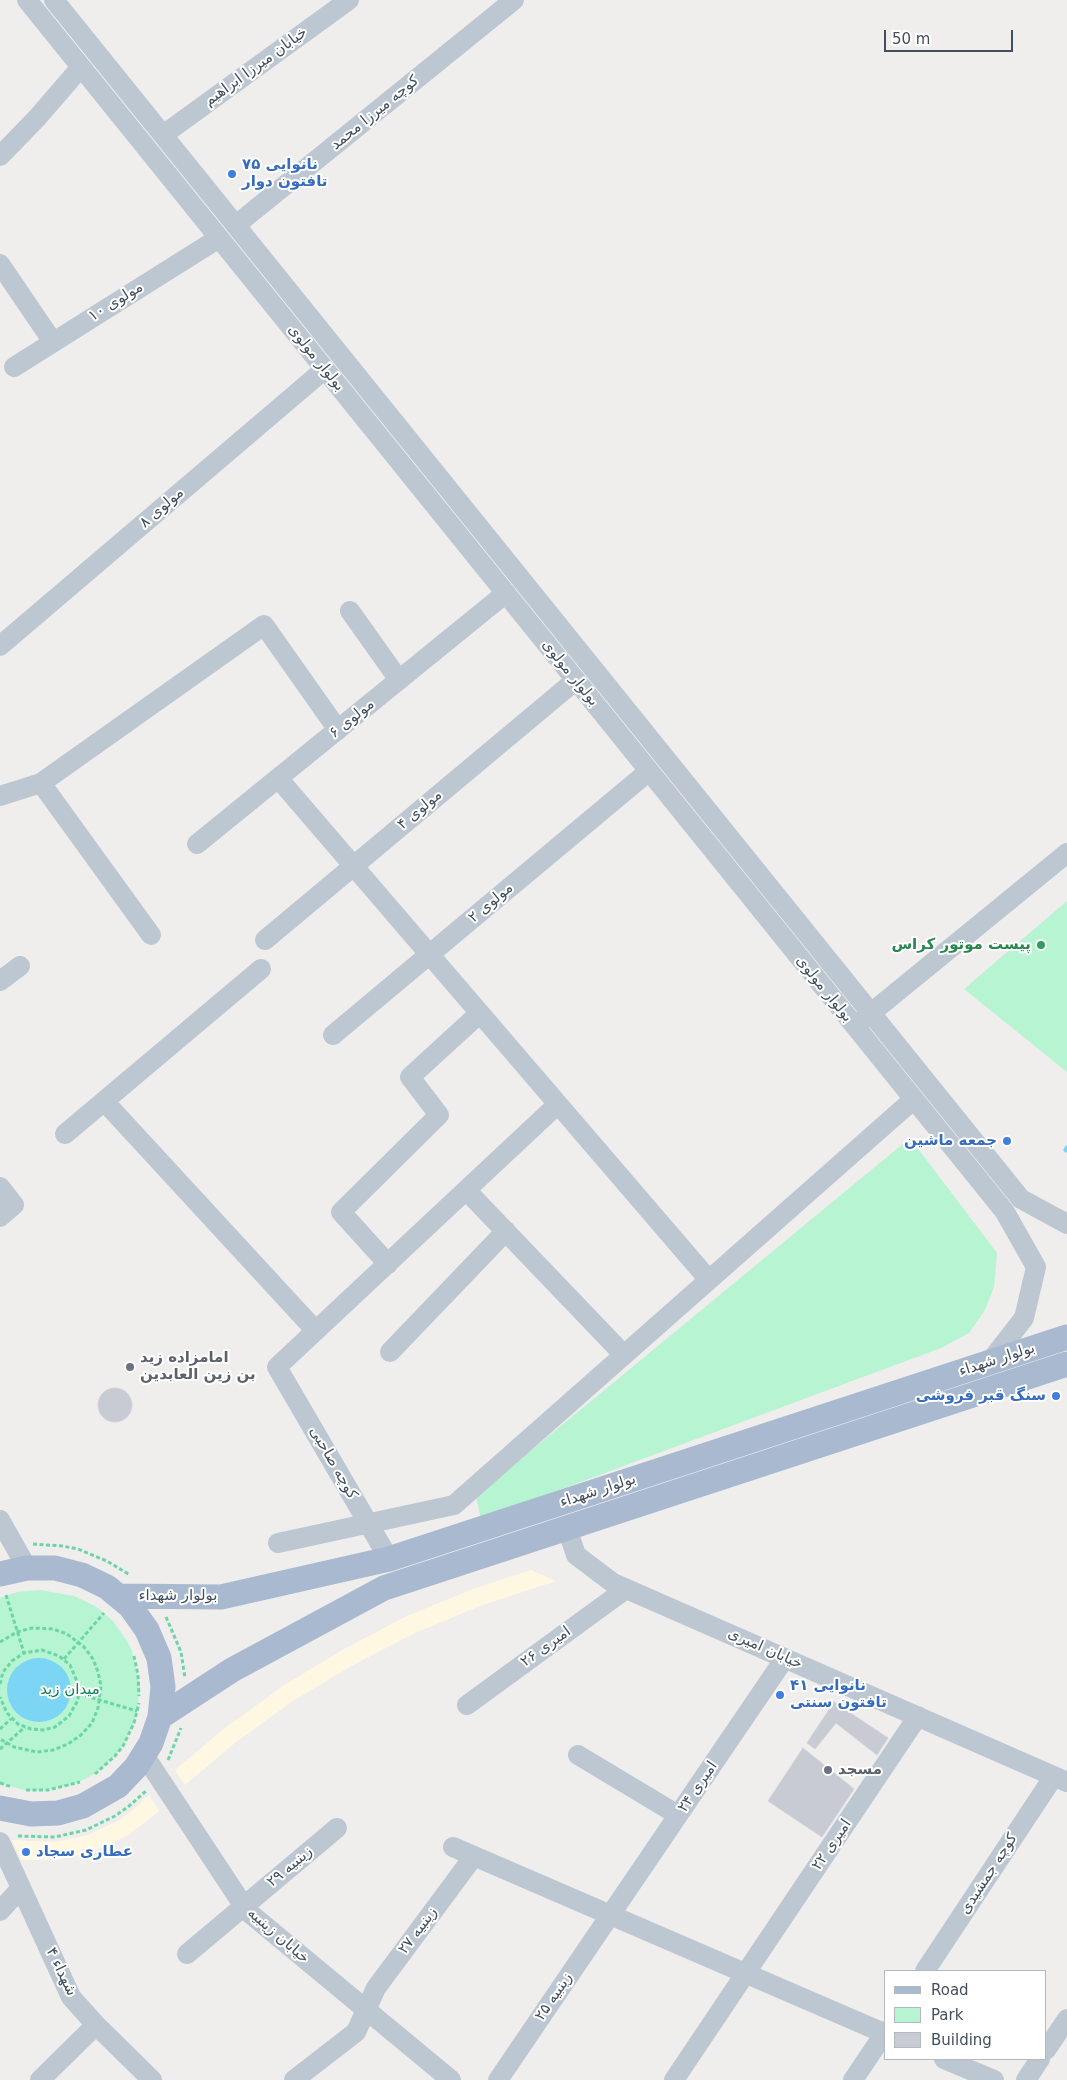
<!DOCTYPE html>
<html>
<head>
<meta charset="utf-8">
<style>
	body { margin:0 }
	#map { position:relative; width:1067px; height:2080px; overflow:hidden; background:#f0eded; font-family:"DejaVu Sans",sans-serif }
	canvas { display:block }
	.legend { position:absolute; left:884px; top:1970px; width:162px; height:90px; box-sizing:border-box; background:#fff; border:1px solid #b4b9be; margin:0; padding:6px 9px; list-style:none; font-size:15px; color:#434f5d }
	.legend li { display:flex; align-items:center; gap:10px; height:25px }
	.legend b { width:25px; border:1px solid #b4b9be }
	.scale { position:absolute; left:884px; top:30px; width:129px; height:22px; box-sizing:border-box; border:2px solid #434f5d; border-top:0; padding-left:6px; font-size:15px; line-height:18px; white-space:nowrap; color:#434f5d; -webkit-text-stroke:4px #fff; paint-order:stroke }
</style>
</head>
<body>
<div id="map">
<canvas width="1067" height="2080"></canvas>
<ul class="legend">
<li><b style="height:6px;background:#a9bad0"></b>Road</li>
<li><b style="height:14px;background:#b6f4d2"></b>Park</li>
<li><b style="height:14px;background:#c8cbd4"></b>Building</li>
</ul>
<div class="scale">50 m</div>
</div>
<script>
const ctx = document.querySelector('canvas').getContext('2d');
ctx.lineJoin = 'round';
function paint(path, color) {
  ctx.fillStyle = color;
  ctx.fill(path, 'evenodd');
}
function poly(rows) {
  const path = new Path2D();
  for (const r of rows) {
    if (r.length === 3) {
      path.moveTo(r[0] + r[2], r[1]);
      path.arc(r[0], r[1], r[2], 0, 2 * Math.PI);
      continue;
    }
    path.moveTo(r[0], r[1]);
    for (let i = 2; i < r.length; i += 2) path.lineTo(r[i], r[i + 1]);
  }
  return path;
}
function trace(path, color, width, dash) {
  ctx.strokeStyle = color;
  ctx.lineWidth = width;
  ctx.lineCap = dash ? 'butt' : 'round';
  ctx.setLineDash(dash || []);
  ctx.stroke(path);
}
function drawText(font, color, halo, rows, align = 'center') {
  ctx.font = font + ' "DejaVu Sans","Noto Naskh Arabic",sans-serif';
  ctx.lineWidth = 4;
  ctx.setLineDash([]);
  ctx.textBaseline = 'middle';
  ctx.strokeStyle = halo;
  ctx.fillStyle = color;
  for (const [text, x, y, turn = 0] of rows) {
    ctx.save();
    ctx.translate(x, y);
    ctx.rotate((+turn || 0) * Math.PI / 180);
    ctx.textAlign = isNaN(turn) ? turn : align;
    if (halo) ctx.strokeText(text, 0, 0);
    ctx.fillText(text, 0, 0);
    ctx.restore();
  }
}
const commercial = poly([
	[531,1570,556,1581,480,1606,415,1633,353,1665,293,1701,236,1742,185,1785,175,1770,225,1728,283,1686,344,1649,407,1616,473,1589],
	[149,1795,159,1811,157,1813,127,1836,93,1852,57,1860,21,1860,12,1840,55,1842,88,1835,118,1821,131,1811]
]);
const green = poly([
	[1067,901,1067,1072,964,989],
	[910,1138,997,1253,994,1287,985,1310,969,1333,941,1348,481,1519,476,1496],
	[40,1590,74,1596,95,1606,113,1621,127,1641,132,1651,140,1687,137,1711,134,1723,123,1746,115,1756,96,1773,73,1785,36,1791,23,1790,0,1783,0,1598,17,1592]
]);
const water = poly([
	[39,1690,32]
]);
const stream = poly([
	[1066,1150,1067,1148]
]);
const building = poly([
	[115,1405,17],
	[834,1702,888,1738,877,1755,836,1723,815,1749,807,1743,834,1702],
	[803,1748,854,1789,822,1837,768,1801,803,1748]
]);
const path = poly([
	[33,1544,62,1546,78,1549,107,1561,130,1575],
	[6,1595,24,1653],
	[166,1617,181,1652,185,1678],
	[0,1642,17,1632,32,1628,53,1629,67,1634,84,1647,93,1659,98,1672,101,1686,98,1708,92,1723,81,1735,68,1744,53,1750,37,1752,14,1747,0,1739],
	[134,1656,138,1675,139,1696],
	[64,1659,104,1613],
	[0,1684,3,1672,12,1661,24,1653,42,1650,59,1656,70,1665,79,1686,78,1700,69,1716,55,1727,43,1730,31,1729,18,1724,7,1713,0,1697],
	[79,1694,137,1711],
	[0,1729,11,1719],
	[0,1749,25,1727],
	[168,1760,181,1728],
	[95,1774,115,1756,123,1746,134,1723,139,1703],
	[0,1783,12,1787],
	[26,1790,48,1790,80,1782],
	[18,1836,55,1837,86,1830,115,1816,128,1807,146,1791]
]);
const minor = poly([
	[27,0,1005,1212,1036,1267,1024,1318,989,1363],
	[54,0,1021,1199,1067,1224],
	[163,135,349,0],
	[0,156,37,118,81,67],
	[236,225,514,0],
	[0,264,53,342],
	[14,367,219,238],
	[350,611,399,680],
	[0,646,325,369],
	[278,778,709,1280],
	[41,783,151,935],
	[0,796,41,783,264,625,338,730],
	[197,844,506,593],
	[265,940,576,680],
	[0,981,20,966],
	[860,1022,1067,853],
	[333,1035,649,771],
	[104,1101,316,1331],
	[65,1134,261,969],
	[0,1187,14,1205,0,1217],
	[466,1190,624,1355],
	[388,1264,341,1212,439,1115,410,1077,480,1013],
	[390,1352,506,1231],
	[0,1520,27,1568],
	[567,1528,576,1555,613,1583,1067,1782],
	[278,1543,454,1505,914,1099],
	[389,1559,277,1367,558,1104],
	[467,1705,626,1589],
	[144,1755,247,1911,451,2080],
	[578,1755,678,1815],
	[0,1842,71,1997,96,2025,152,2080],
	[453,1847,886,2034],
	[0,1911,21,1888],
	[187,1954,337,1828],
	[925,1971,1054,1776],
	[1046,2050,1067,2019],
	[944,2059,994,2080],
	[40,2080,96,2025],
	[294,2080,356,2032,376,1988,474,1856],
	[498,2080,785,1658],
	[674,2080,918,1716],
	[853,2080,886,2031],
	[1026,2080,1040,2059]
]);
const major = poly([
	[0,1574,27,1568,55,1568,82,1575,107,1587,130,1606,147,1630,159,1658,163,1687,160,1717,151,1743,136,1767,118,1786,83,1806,58,1813,31,1814,0,1808],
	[119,1596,221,1597,389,1559,1067,1337],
	[160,1717,232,1670,384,1588,1067,1364]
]);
const markers = [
	[232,174,5,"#3f7fe0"],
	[1041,945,5,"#2e9e5b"],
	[1007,1141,5,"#3f7fe0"],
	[130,1367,5,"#6b7280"],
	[1056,1396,5,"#3f7fe0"],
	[780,1695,5,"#3f7fe0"],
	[828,1770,5,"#6b7280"],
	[26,1852,5,"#3f7fe0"]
];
const streetNames = [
	["خیابان میرزا ابراهیم",256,67,-36],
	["کوچه میرزا محمد",375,113,-39],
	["مولوی ۱۰",116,302,-32],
	["بولوار مولوی",316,358,51],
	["مولوی ۸",162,508,-41],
	["بولوار مولوی",570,673,51],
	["مولوی ۶",352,719,-39],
	["مولوی ۴",420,810,-40],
	["مولوی ۲",491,903,-40],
	["بولوار مولوی",824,989,51],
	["بولوار شهداء",997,1360,-18],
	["کوچه صاحبی",333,1463,60],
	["بولوار شهداء",598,1491,-18],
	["بولوار شهداء",178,1596],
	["امیری ۲۶",546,1647,-36],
	["خیابان امیری",765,1649,24],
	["امیری ۲۴",698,1787,-56],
	["امیری ۲۲",832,1845,-56],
	["زینبیه ۲۹",290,1867,-40],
	["کوچه جمشیدی",989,1874,-57],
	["زینبیه ۲۷",418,1931,-53],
	["خیابان زینبیه",278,1936,41],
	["شهداء ۴",61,1972,64],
	["زینبیه ۲۵",554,1997,-56]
];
const shopNames = [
	["نانوایی ۷۵",242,165],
	["تافتون دوار",242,182],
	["جمعه ماشین",997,1141,"right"],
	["سنگ قبر فروشی",1046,1396,"right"],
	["نانوایی ۴۱",790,1686],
	["تافتون سنتی",790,1703],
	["عطاری سجاد",36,1852]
];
const leisureNames = [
	["پیست موتور کراس",1031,945]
];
const worshipNames = [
	["امامزاده زید",140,1358],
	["بن زین العابدین",140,1375],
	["مسجد",838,1770]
];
const parkNames = [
	["میدان زید",70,1690]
];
paint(commercial, '#fef8e3');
paint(green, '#b6f4d2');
paint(water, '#7dd5f6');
trace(stream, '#7dd5f6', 5);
paint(building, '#c8cbd4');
trace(building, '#d0d3da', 1);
trace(path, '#6ad6a8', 3, [4, 2.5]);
trace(minor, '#bcc7d2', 20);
trace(major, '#a9bad0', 25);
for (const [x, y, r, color] of markers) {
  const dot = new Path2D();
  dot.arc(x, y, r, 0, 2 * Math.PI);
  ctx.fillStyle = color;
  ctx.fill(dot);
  trace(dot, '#fff', 2);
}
drawText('15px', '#434f5d', '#fff', streetNames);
drawText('bold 15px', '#366cbe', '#fff', shopNames, 'left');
drawText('bold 15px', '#27864d', '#fff', leisureNames, 'right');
drawText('bold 15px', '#5b616d', '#fff', worshipNames, 'left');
drawText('15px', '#0c8651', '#fff', parkNames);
</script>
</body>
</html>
